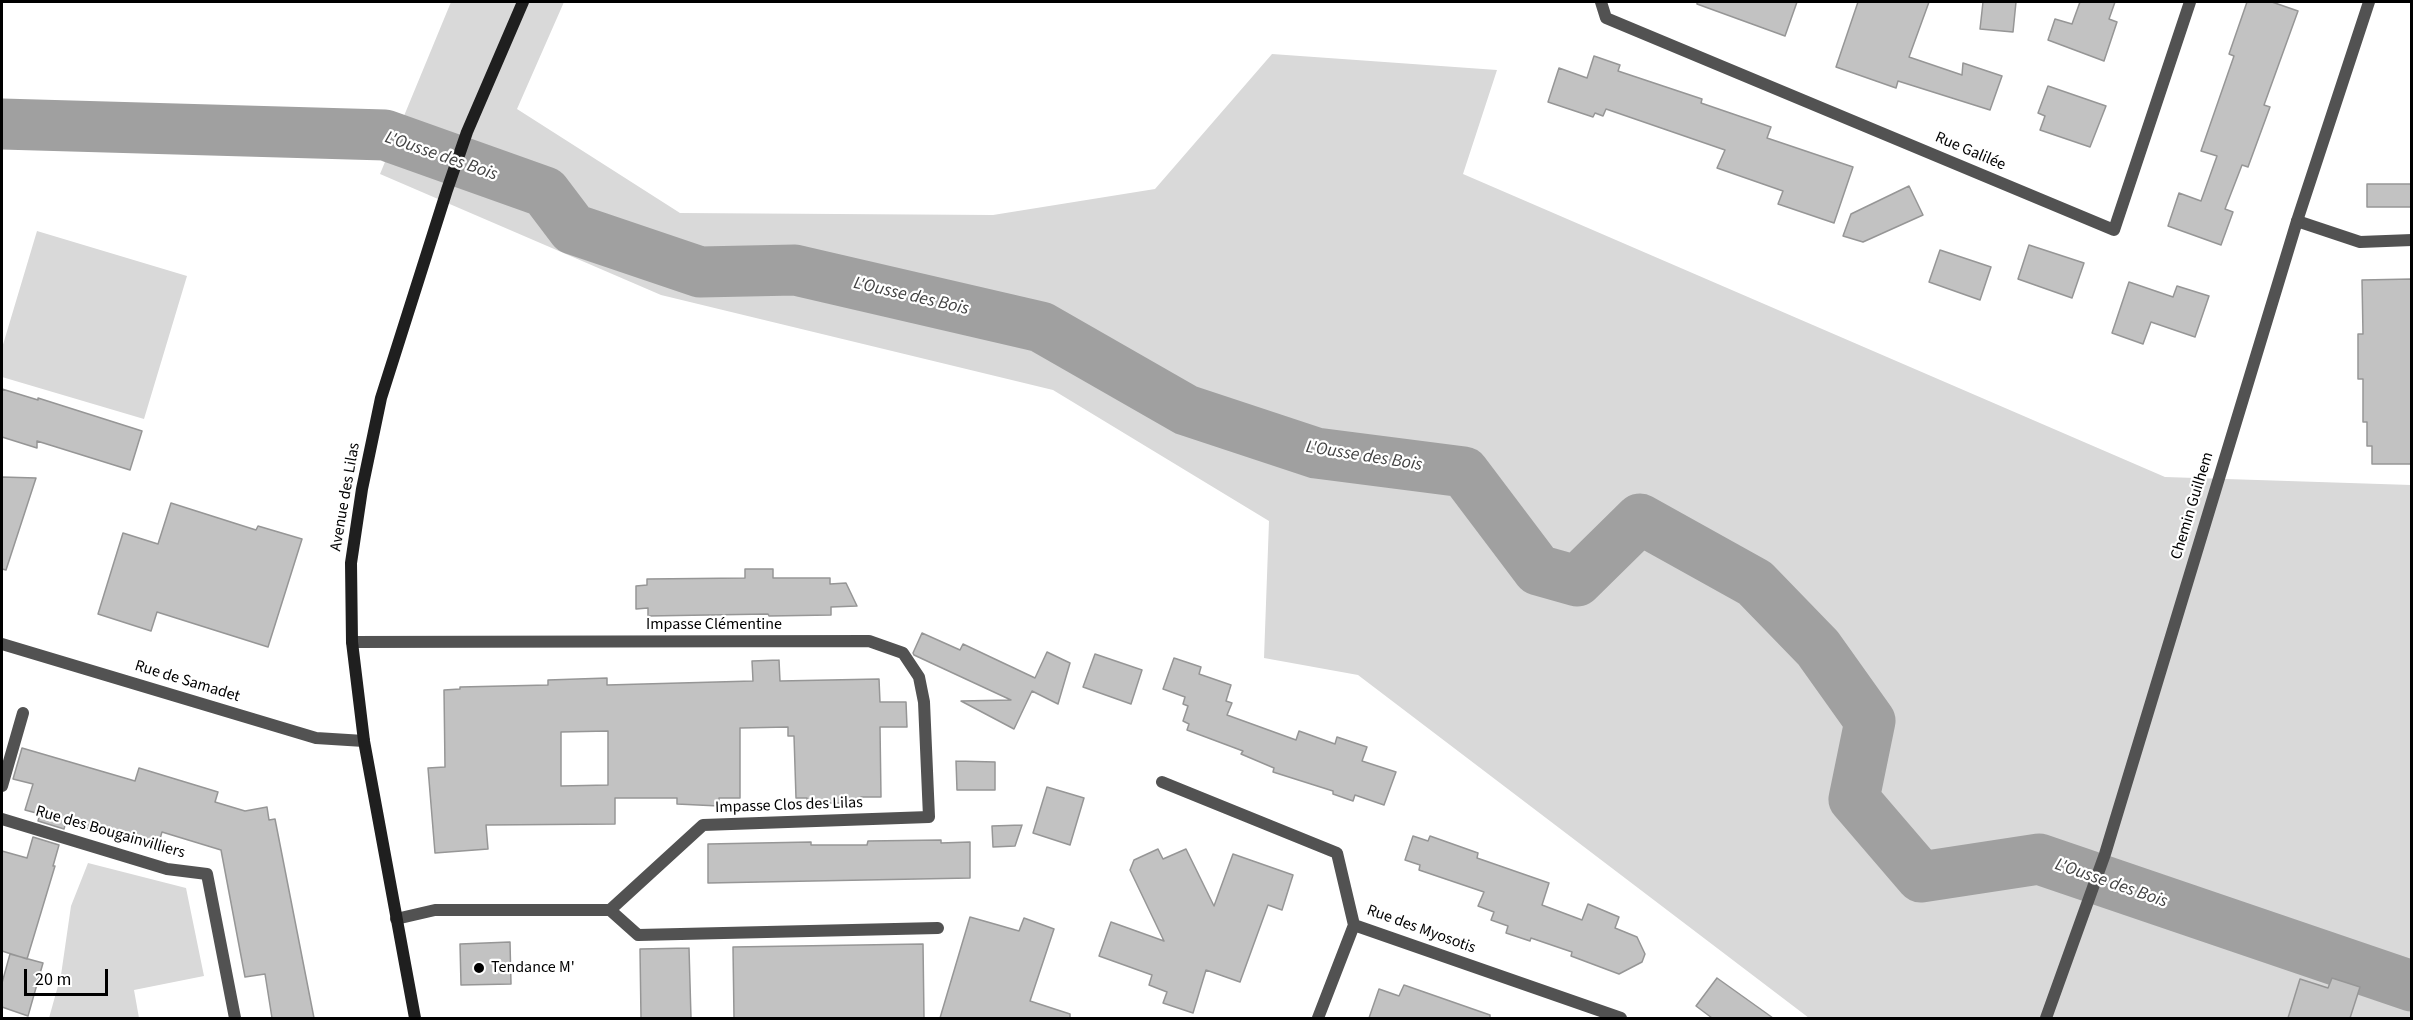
<!DOCTYPE html>
<html>
<head>
<meta charset="utf-8">
<style>
	body { margin:0 }
	#map { position:relative; width:2413px; height:1020px; overflow:hidden; background:#fff; font-family:"Source Sans 3",sans-serif }
	canvas { display:block }
	.frame { position:absolute; inset:0; border:3px solid #000; pointer-events:none }
	.scale { position:absolute; left:24px; top:969px; width:84px; height:27px; box-sizing:border-box; border:3px solid #000; border-top:0; padding-left:8px; font-size:18px; line-height:21px; white-space:nowrap; color:#000; -webkit-text-stroke:4px #fff; paint-order:stroke }
</style>
</head>
<body>
<div id="map">
<canvas width="2413" height="1020"></canvas>
<div class="frame"></div>
<div class="scale">20 m</div>
</div>
<script>
const ctx = document.querySelector('canvas').getContext('2d');
ctx.lineJoin = 'round';
function paint(path, color) {
  ctx.fillStyle = color;
  ctx.fill(path, 'evenodd');
}
function poly(rows) {
  const path = new Path2D();
  for (const r of rows) {
    path.moveTo(r[0], r[1]);
    for (let i = 2; i < r.length; i += 2) path.lineTo(r[i], r[i + 1]);
  }
  return path;
}
function trace(path, color, width, dash) {
  ctx.strokeStyle = color;
  ctx.lineWidth = width;
  ctx.lineCap = dash ? 'butt' : 'round';
  ctx.setLineDash(dash || []);
  ctx.stroke(path);
}
function drawText(font, color, halo, rows, align = 'center') {
  ctx.font = font + ' "Source Sans 3",sans-serif';
  ctx.lineWidth = 4.5;
  ctx.setLineDash([]);
  ctx.textBaseline = 'middle';
  ctx.strokeStyle = halo;
  ctx.fillStyle = color;
  for (const [text, x, y, turn = 0] of rows) {
    ctx.save();
    ctx.translate(x, y);
    ctx.rotate((+turn || 0) * Math.PI / 180);
    ctx.textAlign = isNaN(turn) ? turn : align;
    if (halo) ctx.strokeText(text, 0, 0);
    ctx.fillText(text, 0, 0);
    ctx.restore();
  }
}
const green = poly([
	[451,2,564,2,517,109,680,213,993,215,1155,189,1272,54,1497,70,1463,174,2165,477,2411,485,2411,1018,1809,1018,1358,675,1264,658,1269,521,1053,390,661,295,380,174],
	[37,231,187,276,144,419,2,377,2,348],
	[88,863,186,888,204,976,134,990,139,1018,49,1018,61,975,71,906]
]);
const river = poly([
	[2,124,385,135,545,192,573,229,700,272,795,270,1041,327,1186,410,1316,453,1464,472,1538,570,1577,581,1640,519,1755,583,1818,648,1870,721,1854,799,1921,877,2039,859,2412,986]
]);
const building = poly([
	[1697,2,1797,2,1785,36,1697,4,1697,2],
	[1858,2,1929,2,1909,57,1962,75,1963,63,2002,76,1990,110,1898,81,1896,88,1836,67,1858,2],
	[1983,2,2016,2,2013,32,1980,29,1983,2],
	[2080,2,2115,2,2109,19,2117,22,2104,61,2048,40,2055,19,2072,24,2080,2],
	[2247,2,2272,2,2298,11,2264,105,2270,107,2248,167,2242,165,2225,209,2233,212,2221,245,2168,226,2179,193,2201,201,2217,156,2201,151,2234,56,2229,54,2247,2],
	[1594,56,1620,65,1618,71,1702,99,1701,103,1771,127,1767,138,1853,167,1834,223,1778,204,1783,191,1717,168,1725,150,1606,109,1603,116,1595,113,1593,117,1548,102,1559,68,1587,78,1594,56],
	[2048,86,2106,106,2090,147,2040,130,2045,116,2038,113,2048,86],
	[2367,184,2412,184,2412,207,2367,207,2367,184],
	[1909,186,1923,215,1863,242,1843,236,1851,214,1909,186],
	[2029,245,2084,263,2072,298,2018,279,2029,245],
	[1940,250,1991,267,1980,300,1929,282,1940,250],
	[2412,279,2412,464,2372,464,2372,446,2367,446,2367,422,2363,422,2363,379,2358,379,2358,334,2363,334,2362,280,2412,279],
	[2129,282,2173,297,2177,286,2209,296,2195,337,2151,322,2143,344,2112,333,2129,282],
	[2,389,38,400,38,398,142,431,130,470,37,441,37,448,2,437,2,389],
	[2,477,36,478,6,570,2,569,2,477],
	[171,503,256,530,258,526,302,539,268,647,157,612,151,631,98,614,123,533,158,544,171,503],
	[745,569,773,569,773,578,830,578,830,584,846,583,857,606,831,607,831,615,769,616,768,614,648,616,648,608,636,609,636,586,647,585,647,579,745,578,745,569],
	[922,633,960,650,963,644,1035,678,1047,652,1070,663,1058,704,1032,691,1014,729,961,701,1011,700,914,655,913,653,922,633],
	[1095,654,1142,670,1131,704,1083,687,1095,654],
	[1174,658,1201,667,1199,674,1231,685,1226,701,1232,703,1227,715,1296,740,1299,731,1335,744,1337,737,1367,747,1362,761,1396,772,1384,805,1355,795,1353,801,1333,794,1333,791,1273,772,1274,768,1241,754,1243,751,1187,730,1189,724,1183,721,1188,706,1183,704,1185,697,1163,689,1174,658],
	[779,660,780,681,879,679,880,702,906,702,907,727,880,727,881,797,861,797,861,803,807,803,807,798,796,798,794,736,788,736,788,727,740,728,740,798,719,798,719,806,677,804,677,798,615,798,615,824,486,825,488,849,435,853,428,768,445,767,444,690,460,689,460,687,548,685,548,680,607,678,607,685,753,681,752,661,779,660],
	[608,731,608,785,561,786,561,732,608,731],
	[22,748,135,781,139,768,218,792,215,802,245,811,267,807,269,820,275,819,314,1018,272,1018,265,974,245,977,221,850,162,832,157,849,66,822,64,829,38,821,40,814,25,810,33,784,13,779,22,748],
	[956,761,995,762,995,790,957,790,956,761],
	[1047,787,1084,798,1070,845,1033,833,1047,787],
	[1022,825,1015,846,993,847,992,826,1022,825],
	[1413,836,1428,841,1430,836,1478,853,1477,858,1549,883,1542,905,1582,920,1588,904,1619,917,1615,928,1637,937,1645,954,1642,962,1619,974,1571,956,1572,952,1531,938,1530,941,1506,933,1508,926,1491,920,1494,912,1478,906,1484,892,1419,870,1420,865,1405,860,1413,836],
	[33,837,59,845,53,866,55,866,27,959,2,951,2,851,27,858,33,837],
	[941,840,941,843,970,842,970,878,708,883,708,844,811,842,811,845,867,845,868,841,941,840],
	[1158,849,1163,859,1186,849,1214,906,1233,854,1293,875,1282,910,1268,905,1240,982,1206,970,1193,1013,1163,1003,1167,992,1149,985,1152,975,1099,956,1111,922,1164,941,1130,870,1134,860,1158,849],
	[970,917,1019,931,1024,918,1054,929,1030,1001,1070,1014,1070,1018,940,1018,970,917],
	[510,942,511,984,461,985,460,944,510,942],
	[923,944,924,1018,734,1018,733,947,923,944],
	[689,948,691,1018,641,1018,640,949,689,948],
	[10,954,43,963,28,1016,2,1007,2,983,10,954],
	[1717,978,1773,1018,1712,1018,1696,1006,1717,978],
	[2332,978,2360,987,2350,1018,2288,1018,2300,979,2328,988,2332,978],
	[1404,985,1490,1015,1490,1018,1369,1018,1379,989,1399,996,1404,985]
]);
const lane = poly([
	[2297,221,2360,242,2412,240],
	[610,910,638,935,938,928]
]);
const street = poly([
	[1601,2,1606,18,2114,230,2190,2],
	[352,642,869,641,903,653,919,677,924,702,929,817,703,825,610,910,435,910,396,919],
	[2,644,316,738,364,741],
	[1162,782,1337,853,1354,925,1621,1018],
	[2,786,23,713],
	[2,819,167,869,207,874,235,1018],
	[1318,1018,1354,925],
	[2046,1018,2105,854,2297,221,2369,2]
]);
const secondary = poly([
	[415,1018,364,741,352,642,351,563,362,489,381,398,447,190,467,132,523,2]
]);
const markers = [
	[479,968,6,"#000"]
];
const streetNames = [
	["Rue Galilée",1970,152,23],
	["Avenue des Lilas",346,497,-80],
	["Chemin Guilhem",2193,506,-73],
	["Impasse Clémentine",714,625],
	["Rue de Samadet",187,682,17],
	["Impasse Clos des Lilas",789,806,-2],
	["Rue des Bougainvilliers",110,833,16],
	["Rue des Myosotis",1421,930,20]
];
const poiNames = [
	["Tendance M'",491,968]
];
const waterNames = [
	["L'Ousse des Bois",441,157,19],
	["L'Ousse des Bois",911,297,13],
	["L'Ousse des Bois",1364,457,9],
	["L'Ousse des Bois",2111,884,19]
];
paint(green, '#d9d9d9');
trace(river, '#a0a0a0', 51);
paint(building, '#c2c2c2');
trace(building, '#969696', 1.5);
trace(lane, '#525252', 12);
trace(street, '#525252', 12);
trace(secondary, '#1f1f1f', 12);
for (const [x, y, r, color] of markers) {
  const dot = new Path2D();
  dot.arc(x, y, r, 0, 2 * Math.PI);
  ctx.fillStyle = color;
  ctx.fill(dot);
  trace(dot, '#fff', 2);
}
drawText('16px', '#000', '#fff', streetNames);
drawText('16px', '#000', '#fff', poiNames, 'left');
drawText('italic 18px', '#414141', '#fff', waterNames);
</script>
</body>
</html>
